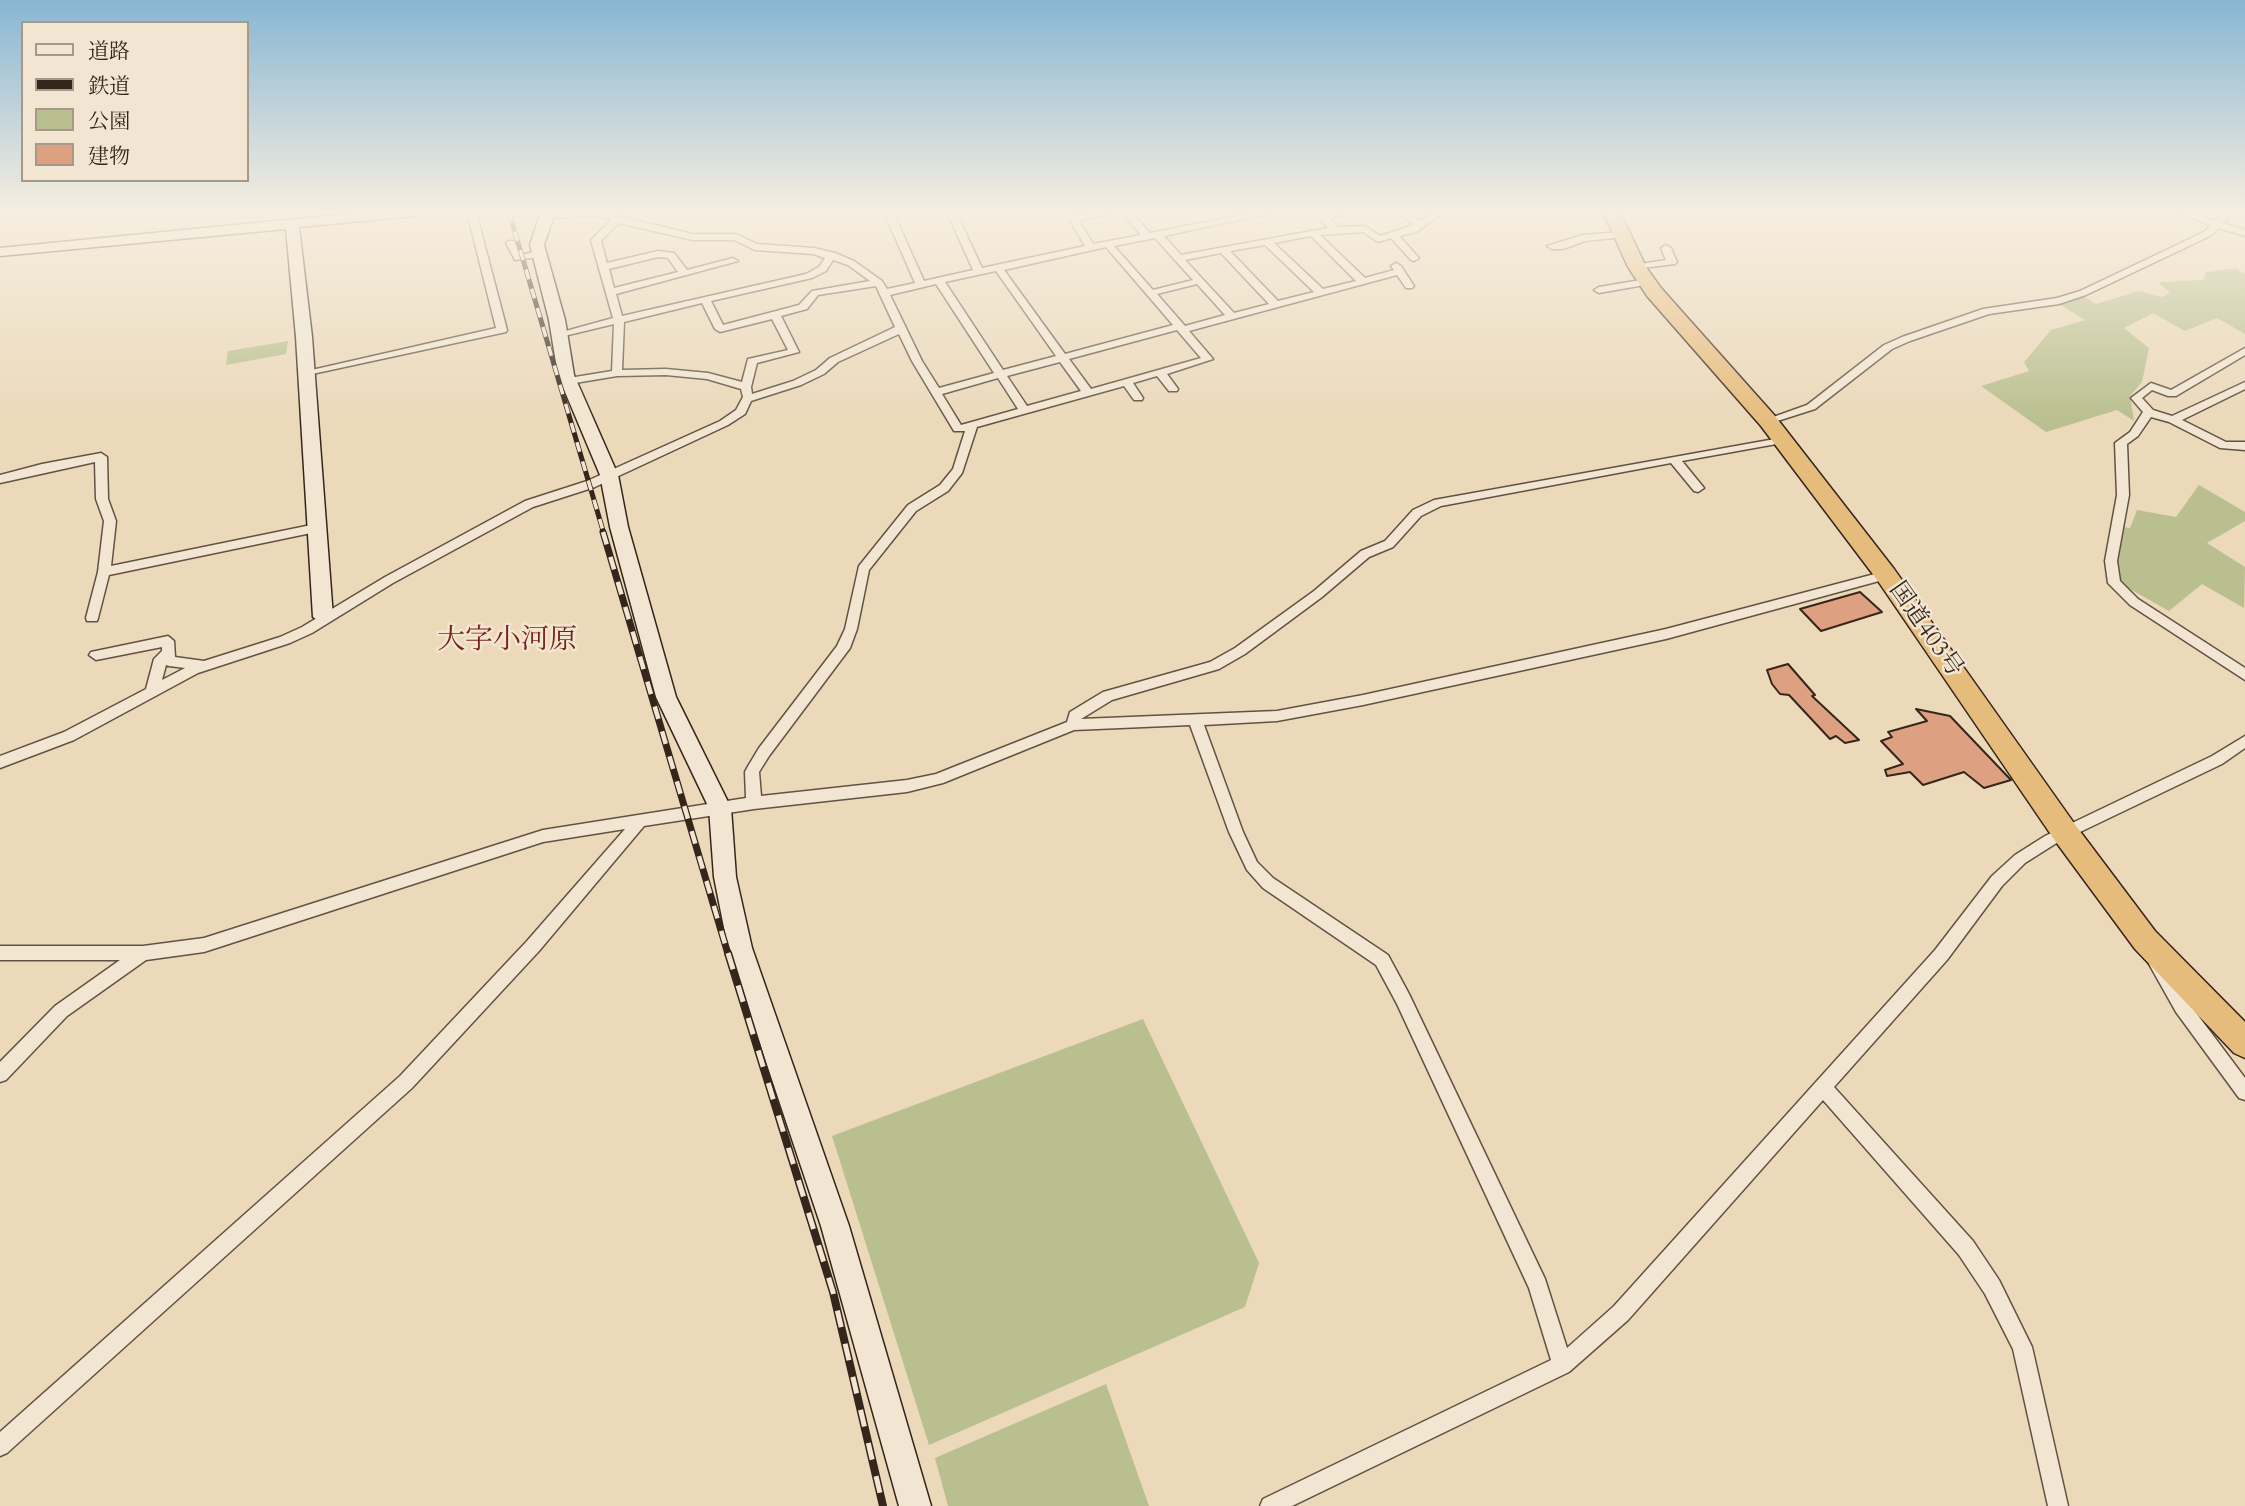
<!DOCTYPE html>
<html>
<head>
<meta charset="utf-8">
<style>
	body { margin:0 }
	#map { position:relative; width:2245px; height:1506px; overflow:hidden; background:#ebd9ba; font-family:Cardo,"Noto Serif JP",serif }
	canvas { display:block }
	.legend { position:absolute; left:21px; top:21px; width:228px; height:161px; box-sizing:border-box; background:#f2e6d2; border:2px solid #a69989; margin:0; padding:9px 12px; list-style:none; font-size:21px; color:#35251b }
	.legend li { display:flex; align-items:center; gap:14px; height:35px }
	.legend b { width:35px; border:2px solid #a69989 }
</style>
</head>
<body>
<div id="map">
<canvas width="2245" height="1506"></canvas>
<ul class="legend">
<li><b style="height:9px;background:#f2e6d2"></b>道路</li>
<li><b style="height:9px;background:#35251b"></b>鉄道</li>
<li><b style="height:19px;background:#b9bf8f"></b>公園</li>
<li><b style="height:19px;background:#dda182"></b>建物</li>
</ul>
</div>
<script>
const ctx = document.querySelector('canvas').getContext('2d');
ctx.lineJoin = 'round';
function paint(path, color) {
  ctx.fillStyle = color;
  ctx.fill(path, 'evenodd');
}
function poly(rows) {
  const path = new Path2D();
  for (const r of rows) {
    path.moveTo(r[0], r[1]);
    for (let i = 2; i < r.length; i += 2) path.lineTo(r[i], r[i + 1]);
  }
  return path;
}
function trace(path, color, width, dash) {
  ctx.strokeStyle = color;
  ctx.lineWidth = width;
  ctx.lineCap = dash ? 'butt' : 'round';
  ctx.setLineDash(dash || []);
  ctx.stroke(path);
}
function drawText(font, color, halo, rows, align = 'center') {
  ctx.font = font + ' Cardo,"Noto Serif JP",serif';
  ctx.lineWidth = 5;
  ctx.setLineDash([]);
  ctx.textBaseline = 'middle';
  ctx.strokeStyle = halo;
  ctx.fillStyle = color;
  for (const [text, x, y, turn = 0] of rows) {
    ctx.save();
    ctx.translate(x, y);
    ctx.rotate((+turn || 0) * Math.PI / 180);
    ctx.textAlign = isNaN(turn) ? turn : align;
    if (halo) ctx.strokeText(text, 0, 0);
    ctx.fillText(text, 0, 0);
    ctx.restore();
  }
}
const green = poly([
	[2236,268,2245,274,2245,334,2217,318,2185,331,2153,313,2124,328,2149,348,2142,382,2130,396,2134,421,2117,410,2046,432,1981,386,2029,371,2024,362,2051,330,2085,320,2056,302,2081,295,2096,304,2139,291,2162,297,2170,293,2158,282,2203,280,2206,272],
	[288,341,286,354,226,365,228,351],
	[2199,485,2245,512,2245,521,2207,543,2245,567,2244,608,2202,584,2169,611,2107,576,2105,553,2121,527,2130,528,2137,510,2176,517],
	[1143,1019,1259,1263,1245,1307,929,1445,832,1136],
	[1106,1384,1149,1506,948,1506,935,1458]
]);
const building = poly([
	[1860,592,1882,612,1821,631,1800,609,1860,592],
	[1788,664,1815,695,1812,696,1859,740,1845,743,1836,736,1830,739,1789,695,1780,694,1772,684,1767,670,1788,664],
	[1916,709,1950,716,2011,780,1984,788,1964,772,1923,785,1910,772,1887,776,1885,770,1903,764,1881,741,1892,737,1888,732,1927,721,1916,709]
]);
const street = poly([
	[467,212,476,212,507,330,506,332,303,376,303,372,496,328,467,212],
	[603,212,692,234,736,234,757,244,814,248,835,253,854,261,882,281,887,289,915,283,884,212,893,212,924,281,973,270,947,212,956,212,982,268,1085,246,1065,212,1074,212,1076,216,1096,212,1118,212,1079,221,1093,244,1141,235,1122,212,1131,212,1150,233,1256,212,1276,212,1164,236,1181,255,1328,228,1315,212,1324,212,1326,214,1349,212,1330,219,1337,227,1365,226,1380,236,1414,225,1397,212,1407,212,1420,221,1434,212,1445,212,1416,232,1399,236,1419,258,1414,261,1411,260,1391,238,1378,242,1363,232,1320,235,1365,278,1394,270,1391,266,1396,263,1401,266,1414,286,1412,288,1406,288,1397,275,1189,331,1213,359,1167,374,1178,389,1177,391,1169,391,1157,376,1133,383,1143,398,1142,400,1134,400,1124,386,977,427,962,473,948,491,916,511,869,570,857,629,850,648,769,756,759,772,761,796,907,780,936,774,1067,722,1070,712,1103,692,1210,662,1235,648,1314,591,1361,551,1385,541,1413,510,1434,500,1786,437,1788,439,1782,443,1682,461,1704,488,1698,492,1694,491,1671,463,1441,506,1421,516,1393,547,1369,557,1322,597,1245,654,1219,669,1112,700,1081,719,1277,711,1363,695,1666,629,1886,571,1890,572,1892,575,1890,578,1666,639,1363,705,1277,721,1204,725,1243,832,1257,862,1273,878,1388,955,1409,994,1545,1279,1567,1348,1614,1306,1935,950,1992,876,2015,855,2045,836,2212,756,2245,736,2245,748,2222,764,2055,844,2025,863,2002,886,1947,960,1834,1087,1973,1241,1999,1280,2032,1347,2068,1506,2048,1506,2013,1349,1985,1294,1959,1255,1823,1100,1628,1320,1569,1372,1292,1506,1260,1506,1263,1499,1551,1360,1529,1288,1397,1004,1376,965,1263,888,1247,870,1229,832,1190,725,1074,730,943,783,907,792,754,809,644,826,539,951,412,1088,7,1453,0,1456,0,1432,400,1076,527,941,625,829,543,842,204,952,146,960,67,1016,6,1080,0,1082,0,1062,55,1006,120,960,0,960,0,946,143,946,204,938,543,830,746,798,745,772,747,768,759,748,837,646,845,629,859,566,908,505,940,485,953,469,965,431,954,431,912,361,899,334,838,362,824,374,801,385,751,401,745,414,728,425,595,487,533,507,393,583,312,633,290,643,198,673,74,740,0,768,0,756,64,732,146,689,154,659,162,651,162,647,96,660,89,655,91,652,168,636,174,641,175,657,204,661,280,637,302,627,385,577,525,501,587,481,720,421,736,410,743,397,741,389,707,379,666,375,617,376,569,384,564,381,569,378,612,371,614,324,560,337,555,334,613,318,591,240,611,220,595,216,547,218,542,215,547,212,603,212],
	[619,223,692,240,734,240,755,250,813,254,825,258,819,267,806,274,622,316,616,294,738,261,733,258,687,270,674,253,658,251,607,263,601,241,619,223],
	[1311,236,1356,281,1323,289,1274,243,1311,236],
	[1155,238,1193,280,1153,290,1114,246,1155,238],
	[1265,245,1314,292,1278,301,1230,251,1265,245],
	[1106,247,1173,325,1065,354,1004,270,1106,247],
	[1221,253,1269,304,1234,313,1185,260,1221,253],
	[658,257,668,258,678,272,614,288,609,269,658,257],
	[833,260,848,265,870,281,812,291,799,305,723,325,711,301,812,278,826,271,833,260],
	[996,271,1056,356,1003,370,945,282,996,271],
	[936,284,994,373,939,388,922,361,890,295,936,284],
	[1197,284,1225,315,1185,326,1157,294,1197,284],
	[876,286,895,327,830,358,816,370,793,381,752,394,751,387,757,363,799,352,781,316,807,309,818,295,876,286],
	[702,303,715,329,720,332,772,319,788,350,748,359,742,382,708,373,666,369,622,370,624,322,702,303],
	[1177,330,1201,358,1091,389,1069,359,1177,330],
	[1060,362,1081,391,1027,406,1007,376,1060,362],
	[998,378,1018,409,961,425,942,394,998,378],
	[166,665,169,666,185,668,162,680,166,665],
	[2175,212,2189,212,2215,221,2223,212,2233,212,2223,223,2245,230,2245,236,2219,228,2210,236,2086,295,2059,304,1989,314,1910,341,1892,349,1815,409,1768,424,1762,421,1807,405,1884,345,1902,337,1983,309,2057,298,2080,291,2204,232,2211,225,2175,212],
	[1621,232,1624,233,1624,237,1585,241,1563,249,1552,249,1547,246,1583,235,1621,232],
	[508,241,514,241,521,255,539,251,544,254,539,257,515,260,506,243,508,241],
	[1666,245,1671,248,1677,262,1675,264,1634,269,1634,265,1666,260,1661,248,1666,245],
	[1647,279,1650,280,1650,284,1599,293,1594,290,1599,287,1647,279],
	[2245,348,2245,355,2176,396,2168,396,2152,390,2142,398,2153,410,2172,416,2245,382,2245,389,2182,420,2226,442,2245,442,2245,450,2220,448,2169,422,2151,417,2138,436,2127,444,2129,495,2117,561,2120,581,2138,599,2245,668,2245,680,2130,605,2108,583,2105,561,2117,495,2115,443,2130,432,2143,412,2131,398,2151,383,2171,390,2245,348],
	[101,453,107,457,108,499,116,521,111,566,316,524,322,528,316,532,109,575,98,618,97,621,87,621,86,618,98,572,104,521,96,499,95,462,0,483,0,475,42,464,101,453],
	[2157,957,2163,959,2188,1002,2245,1078,2245,1100,2239,1098,2176,1012,2149,964,2151,959,2157,957]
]);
const secondary = poly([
	[368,212,421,212,414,216,299,227,312,337,333,617,323,624,313,617,296,337,286,229,0,256,0,248,368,212],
	[541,212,555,212,544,245,565,320,574,375,618,475,628,527,676,697,731,808,736,877,752,948,849,1226,931,1506,899,1506,821,1226,728,948,714,877,709,808,656,697,610,527,600,475,558,375,549,320,530,245,541,212]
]);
const highway = poly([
	[1603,212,1620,212,1646,267,1661,288,1775,416,1894,569,2076,826,2155,931,2245,1022,2245,1058,2234,1053,2135,949,2056,842,1878,581,1761,426,1647,296,1628,267,1603,212]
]);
const railFar2 = poly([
	[509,212,604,534]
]);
const railFar1 = poly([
	[603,532,728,954]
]);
const rail = poly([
	[728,953,833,1292,883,1506]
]);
const streetNames = [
	["国道403号",1925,630,55]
];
const quarterNames = [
	["大字小河原",507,642]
];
paint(green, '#b9bf8f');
paint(building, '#dda182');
trace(building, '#35251b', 2);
trace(street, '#625243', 3);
trace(secondary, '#35251b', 3);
trace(highway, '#35251b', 3);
paint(street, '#f2e6d2');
paint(secondary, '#f2e6d2');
paint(highway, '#e6bc7d');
trace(railFar2, '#35251b', 5);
trace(railFar1, '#35251b', 7);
trace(rail, '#35251b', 8);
trace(railFar2, '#f2e6d2', 3.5, [10]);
trace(railFar1, '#f2e6d2', 4.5, [13]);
trace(rail, '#f2e6d2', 5, [17]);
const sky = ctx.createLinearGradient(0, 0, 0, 423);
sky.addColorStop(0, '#88b6d3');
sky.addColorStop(0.5, '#f6eee0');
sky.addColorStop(1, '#f6eee000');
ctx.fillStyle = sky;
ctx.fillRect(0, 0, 2245, 423);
drawText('24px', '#35251b', '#f2e6d2', streetNames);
drawText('28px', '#7a1f14', '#f2e6d2', quarterNames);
</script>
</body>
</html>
